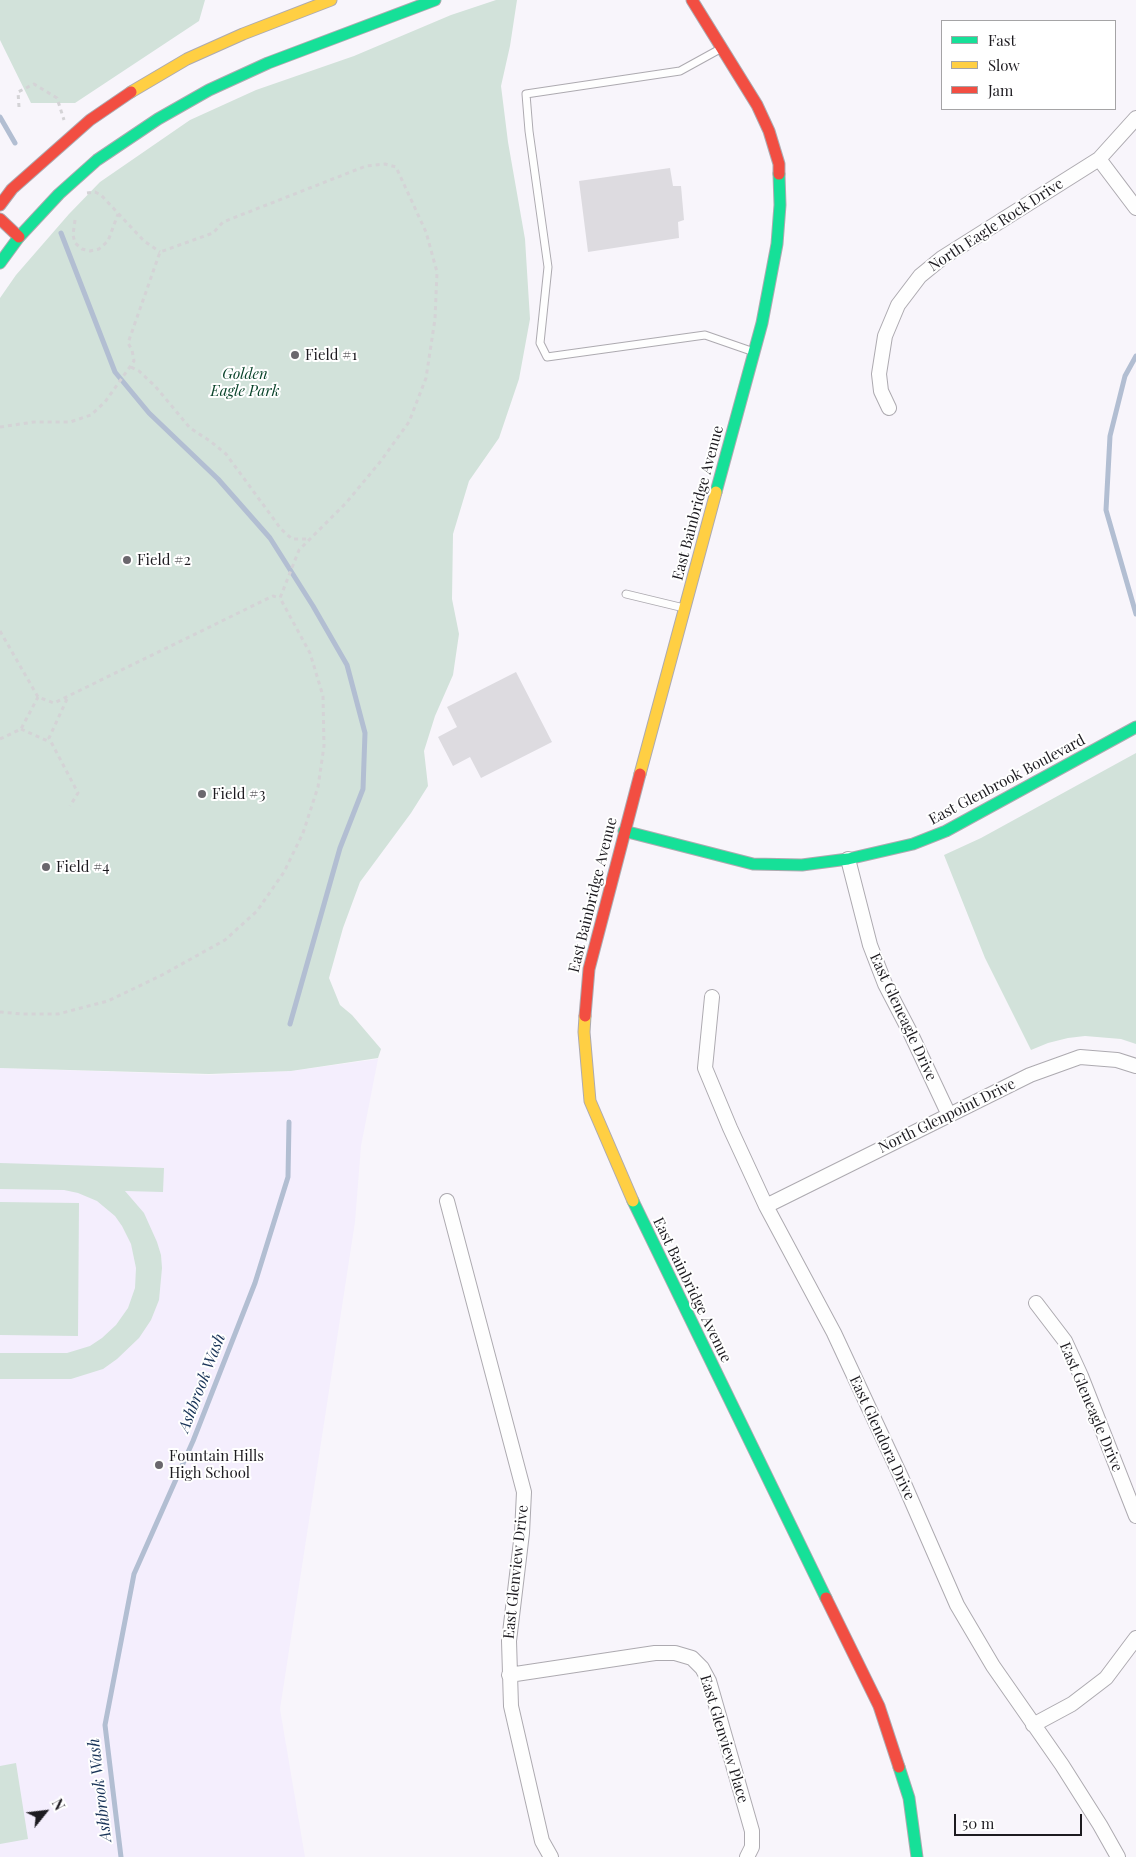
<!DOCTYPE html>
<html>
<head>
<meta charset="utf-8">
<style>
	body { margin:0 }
	#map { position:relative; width:1136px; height:1857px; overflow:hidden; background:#f8f5fb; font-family:"Playfair Display",serif }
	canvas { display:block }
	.legend { position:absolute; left:941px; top:20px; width:175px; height:90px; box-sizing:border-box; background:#fff; border:1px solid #a5a4a6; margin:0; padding:6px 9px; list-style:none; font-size:15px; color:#1d1b20 }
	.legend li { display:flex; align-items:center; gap:10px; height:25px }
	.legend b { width:25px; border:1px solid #a5a4a6 }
	.north { position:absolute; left:20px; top:1787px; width:50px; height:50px; -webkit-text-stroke:4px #fff; paint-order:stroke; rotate:61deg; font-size:14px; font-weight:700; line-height:20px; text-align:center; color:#1d1b20 }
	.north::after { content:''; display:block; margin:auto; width:18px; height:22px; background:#1d1b20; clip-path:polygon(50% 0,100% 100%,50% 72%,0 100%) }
	.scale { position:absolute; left:954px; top:1814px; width:128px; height:22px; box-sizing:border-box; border:2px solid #1d1b20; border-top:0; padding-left:6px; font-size:15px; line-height:18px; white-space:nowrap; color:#1d1b20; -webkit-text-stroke:4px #fff; paint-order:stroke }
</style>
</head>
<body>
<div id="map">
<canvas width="1136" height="1857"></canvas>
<ul class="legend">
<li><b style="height:6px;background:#16e098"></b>Fast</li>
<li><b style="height:6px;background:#ffcf43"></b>Slow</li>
<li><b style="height:6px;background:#f24e42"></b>Jam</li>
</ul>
<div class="north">N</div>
<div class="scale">50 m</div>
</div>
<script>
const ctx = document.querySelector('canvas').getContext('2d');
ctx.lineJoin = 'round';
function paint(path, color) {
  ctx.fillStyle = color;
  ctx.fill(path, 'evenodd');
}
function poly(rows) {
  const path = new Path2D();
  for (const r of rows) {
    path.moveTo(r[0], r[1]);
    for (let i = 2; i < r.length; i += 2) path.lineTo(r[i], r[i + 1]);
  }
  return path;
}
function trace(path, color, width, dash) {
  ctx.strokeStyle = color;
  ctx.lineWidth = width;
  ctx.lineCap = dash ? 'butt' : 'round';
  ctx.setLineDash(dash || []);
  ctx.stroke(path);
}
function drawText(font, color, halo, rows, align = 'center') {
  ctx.font = font + ' "Playfair Display",serif';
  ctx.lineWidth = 4;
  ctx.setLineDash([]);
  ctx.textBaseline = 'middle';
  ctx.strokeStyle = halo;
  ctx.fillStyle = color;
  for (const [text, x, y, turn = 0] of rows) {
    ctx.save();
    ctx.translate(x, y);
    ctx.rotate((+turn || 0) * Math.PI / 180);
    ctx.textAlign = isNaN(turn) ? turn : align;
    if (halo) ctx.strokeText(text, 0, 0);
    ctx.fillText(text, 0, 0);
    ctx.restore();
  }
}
const built = poly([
	[378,1059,361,1146,355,1222,280,1709,305,1857,0,1857,0,1068,210,1075,291,1071]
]);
const green = poly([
	[0,0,205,0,199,21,75,103,31,103,0,40],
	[496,0,517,0,510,46,501,86,508,142,525,239,530,319,519,379,499,438,469,481,453,534,452,599,459,634,453,675,435,716,424,751,428,786,411,813,360,882,343,928,329,978,340,1005,352,1015,381,1049,378,1058,291,1071,209,1074,0,1068,0,298,16,275,69,214,100,182,190,120,256,90,354,56,451,15],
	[1136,753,1136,1044,1121,1039,1085,1036,1068,1038,1048,1043,1031,1050,985,958,944,855,981,838],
	[0,1163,164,1168,163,1192,125,1191,144,1213,157,1242,161,1255,162,1268,159,1300,151,1320,139,1338,117,1359,103,1369,71,1379,0,1379,0,1353,67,1353,90,1346,102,1338,116,1325,128,1308,135,1288,136,1268,131,1244,122,1226,115,1216,97,1201,78,1193,64,1190,0,1189],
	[0,1202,79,1203,78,1336,0,1335],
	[16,1763,28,1839,0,1844,0,1766]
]);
const stream = poly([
	[0,117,15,143],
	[61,233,115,372,149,413,218,479,270,538,313,606,347,665,365,733,363,789,340,848,290,1024],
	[1136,356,1125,376,1110,436,1106,510,1136,614],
	[121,1857,105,1725,134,1574,193,1441,255,1283,288,1177,289,1122]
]);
const building = poly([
	[670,168,673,186,681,186,684,220,678,222,679,238,588,252,579,181],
	[516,672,552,742,481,778,470,757,453,766,438,737,457,727,447,707]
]);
const path = poly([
	[19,107,18,92,34,84,57,98,64,120],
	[87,193,95,192,101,195,144,241,160,252],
	[75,220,73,235,75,243,82,249,90,251,99,249,108,241,118,214],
	[131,367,139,371,155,386,190,428,210,441,226,454,281,529,292,539,310,539],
	[0,427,34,422,70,422,91,415,105,402,134,361,132,350,128,343,160,252,213,233,223,222,366,166,385,164,396,167,426,232,437,272,435,319,426,378,409,422,380,462,346,503,299,550,280,598,310,653,323,696,324,746,318,787,303,833,284,872,257,911,225,940,162,975,108,1001,58,1014,22,1014,0,1012],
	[0,631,38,697,54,703,273,596,280,598],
	[67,699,49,738,78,793,70,806],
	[21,729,50,742],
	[0,739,21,729,38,697]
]);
const lane = poly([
	[720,49,680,71,526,94,529,131,548,267,540,343,547,357,705,335,754,352],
	[626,594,684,608]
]);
const street = poly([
	[1099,159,1136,208],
	[889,408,881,391,879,374,885,336,898,305,920,276,942,258,1099,159,1136,118],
	[848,859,870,945,885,984,910,1032,949,1115],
	[712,997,705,1068,730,1128,766,1206,834,1333,902,1479,957,1605,993,1666,1062,1765,1100,1825,1118,1857],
	[447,1201,524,1492,522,1533,509,1641,511,1706,542,1841,551,1857],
	[766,1206,1030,1075,1080,1057,1117,1060,1136,1066],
	[1036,1303,1065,1341,1081,1376,1136,1516],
	[509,1675,655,1653,675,1653,692,1658,702,1668,709,1681,752,1831,752,1847,747,1857],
	[1033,1725,1072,1704,1106,1678,1136,1638]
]);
const fast = poly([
	[0,263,19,237,59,194,97,160,158,119,209,90,268,63,435,0],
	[716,492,762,323,777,244,780,205,779,174],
	[624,831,753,864,802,865,848,859,913,844,946,831,1136,727],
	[633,1201,826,1598],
	[899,1767,909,1798,917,1857]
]);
const slow = poly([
	[131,92,187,59,243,34,331,0],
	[640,774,716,492],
	[585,1016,584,1032,590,1101,633,1201]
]);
const jam = poly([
	[692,0,757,105,769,131,779,164,779,174],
	[0,205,12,189,90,120,131,92],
	[0,219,19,237],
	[585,1016,589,969,640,774],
	[826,1598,879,1706,899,1767]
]);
const markers = [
	[295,355,5,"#6a676d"],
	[127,560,5,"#6a676d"],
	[202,794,5,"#6a676d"],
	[46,867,5,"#6a676d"],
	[159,1465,5,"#6a676d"]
];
const streetNames = [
	["North Eagle Rock Drive",996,225,-33],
	["East Bainbridge Avenue",698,503,-75],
	["East Glenbrook Boulevard",1007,780,-28],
	["East Bainbridge Avenue",593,895,-76],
	["East Gleneagle Drive",903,1017,65],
	["North Glenpoint Drive",947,1116,-26],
	["East Bainbridge Avenue",692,1290,64],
	["East Gleneagle Drive",1091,1407,67],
	["East Glendora Drive",882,1438,65],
	["East Glenview Drive",516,1572,-84],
	["East Glenview Place",724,1739,73]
];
const poiNames = [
	["Field #1",305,355],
	["Field #2",137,560],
	["Field #3",212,794],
	["Field #4",56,867],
	["Fountain Hills",169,1456],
	["High School",169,1473]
];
const parkNames = [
	["Golden",245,374],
	["Eagle Park",245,391]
];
const waterNames = [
	["Ashbrook Wash",202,1383,-69],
	["Ashbrook Wash",100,1790,-97]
];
paint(built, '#f4eefd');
paint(green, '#d2e2da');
trace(stream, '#b2bed2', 5);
paint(building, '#dddbe0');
trace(lane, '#adaab0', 9);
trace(street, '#adaab0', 16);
trace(fast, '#adaab0', 13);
trace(slow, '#adaab0', 13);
trace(jam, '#adaab0', 13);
trace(path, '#d4d3d6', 3, [4, 4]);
trace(lane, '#fefefe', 7);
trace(street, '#fefefe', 14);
trace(fast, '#16e098', 11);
trace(slow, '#ffcf43', 11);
trace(jam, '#f24e42', 11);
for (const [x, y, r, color] of markers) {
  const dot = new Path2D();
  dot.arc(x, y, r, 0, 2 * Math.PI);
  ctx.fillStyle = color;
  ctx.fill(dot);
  trace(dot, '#fff', 2);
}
drawText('15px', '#1d1b20', '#fff', streetNames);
drawText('15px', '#1d1b20', '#fff', poiNames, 'left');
drawText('italic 15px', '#0a442b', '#fff', parkNames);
drawText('italic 16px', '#193458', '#fff', waterNames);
</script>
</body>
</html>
